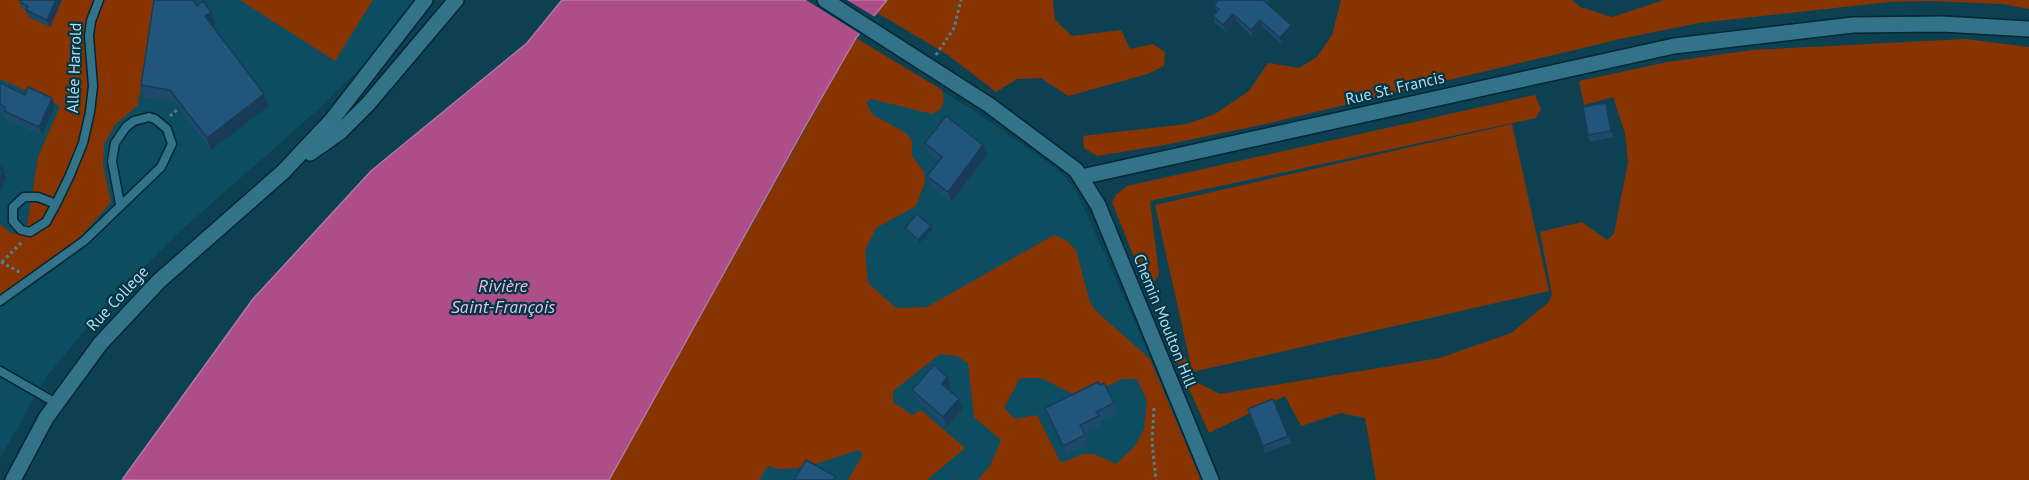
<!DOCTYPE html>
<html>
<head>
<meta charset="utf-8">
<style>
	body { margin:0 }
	canvas { display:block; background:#0d4152 }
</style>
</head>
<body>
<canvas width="2029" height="480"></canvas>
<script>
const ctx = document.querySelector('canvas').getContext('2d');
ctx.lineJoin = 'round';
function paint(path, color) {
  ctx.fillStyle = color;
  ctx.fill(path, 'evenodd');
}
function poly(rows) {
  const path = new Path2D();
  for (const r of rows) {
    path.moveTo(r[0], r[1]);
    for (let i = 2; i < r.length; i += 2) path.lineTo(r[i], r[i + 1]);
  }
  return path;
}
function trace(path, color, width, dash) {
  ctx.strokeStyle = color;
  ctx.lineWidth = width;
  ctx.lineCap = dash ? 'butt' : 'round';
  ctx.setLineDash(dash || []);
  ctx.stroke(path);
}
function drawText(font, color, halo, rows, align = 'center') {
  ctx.font = font + ' "PT Sans",sans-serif';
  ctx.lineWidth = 4.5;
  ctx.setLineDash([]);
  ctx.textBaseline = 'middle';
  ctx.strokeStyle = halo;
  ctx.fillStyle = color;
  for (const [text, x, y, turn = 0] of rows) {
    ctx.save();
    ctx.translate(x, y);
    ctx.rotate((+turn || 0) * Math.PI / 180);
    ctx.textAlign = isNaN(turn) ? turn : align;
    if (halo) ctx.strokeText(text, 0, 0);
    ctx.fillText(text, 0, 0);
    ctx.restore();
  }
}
const built = poly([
	[0,0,415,0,365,63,321,107,179,232,104,307,47,376,0,458],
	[856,38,973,110,1056,168,1066,178,1077,193,1205,480,609,480]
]);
const green = poly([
	[0,0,155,0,138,105,115,125,104,144,103,165,111,202,84,233,63,251,0,296,0,224,11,233,20,234,27,226,38,157,60,106,0,79],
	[240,0,373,0,335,61],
	[887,0,1053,0,1055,20,1072,36,1121,30,1130,49,1153,44,1165,52,1164,66,1148,74,1068,96,1041,78,1017,79,996,92,948,55,876,12],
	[1341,0,1572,0,1580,7,1612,17,1664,0,2029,0,2029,9,2003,4,1929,1,1889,2,1699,23,1620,39,1261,125,1164,145,1097,156,1084,148,1083,136,1187,124,1215,114,1249,91,1268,63,1299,68,1317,57,1332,35],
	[856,38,942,90,944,100,941,109,932,114,871,99,866,103,873,115,906,133,912,141,912,156,924,172,925,182,916,206,876,228,865,251,868,283,896,308,927,307,1054,235,1067,241,1076,250,1090,302,1096,311,1150,359,1201,480,978,480,990,466,1001,440,974,417,968,363,957,356,940,354,893,391,893,402,912,415,921,410,965,448,927,480,848,480,863,454,859,450,803,468,779,469,768,466,759,480,609,480],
	[1020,378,1041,378,1077,396,1086,397,1122,379,1137,379,1147,401,1144,429,1135,446,1116,464,1094,454,1083,454,1061,463,1037,415,1015,419,1004,408],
	[1965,39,2029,47,2029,480,1376,480,1365,418,1341,413,1301,426,1285,396,1209,433,1158,321,1168,327,1192,370,1155,205,1512,124,1549,291,1192,372,1198,383,1220,394,1440,358,1511,333,1549,302,1552,294,1540,232,1582,222,1607,240,1614,234,1628,162,1625,133,1613,97,1584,105,1579,81,1668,62,1752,50],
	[1535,95,1541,109,1536,118,1150,201,1159,274,1150,288,1145,285,1112,202,1116,195,1127,186]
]);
const water = poly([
	[562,0,887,0,856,38,806,125,609,480,122,480,253,299,371,171,527,43,562,0]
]);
const pier = poly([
	[806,0,847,0,875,17,862,35]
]);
const path = poly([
	[936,55,954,28,961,0],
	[170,116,179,108],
	[1,262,21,273],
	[2,262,22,242],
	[1154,408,1152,442,1156,480]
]);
const lane = poly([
	[56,204,38,197,24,197,13,207,13,221,21,230,30,232,46,222,56,204,70,175,83,143,90,112,93,86,89,36,91,21,99,0],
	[0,301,84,241,161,167,172,144,167,129,155,119,149,117,134,121,126,127,115,143,112,161,120,204],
	[0,371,56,403]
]);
const secondary = poly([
	[825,0,989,105,1076,170,1098,205,1211,480],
	[310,153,340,132,368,104,456,0],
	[1081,177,1674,46,1853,25,1942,24,2029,29],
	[13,480,46,418,100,344,159,281,283,172,331,121,425,0]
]);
const wall = poly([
	[62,0,50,27,28,17,26,10,22,9,20,2],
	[1219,0,1268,0,1269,1,1267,3,1293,32,1282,44,1263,27,1253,37,1236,21,1226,32,1215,23,1213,16,1217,12,1214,5],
	[197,6,211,12,216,24,213,26,269,106,211,150,174,102,145,98,141,85],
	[0,83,25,95,52,98,55,106,42,136,7,120,4,113,0,111],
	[1606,103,1609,110,1613,137,1590,142,1588,135],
	[925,143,983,145,987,155,951,202,931,186,927,176,939,161,929,153],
	[931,226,932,230,919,244,906,232,905,228],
	[947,377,951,387,949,390,963,409,947,427,916,400,912,390],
	[1100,385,1114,403,1118,413,1100,421,1102,426,1085,435,1088,445,1067,455,1049,418,1045,408],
	[1248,409,1288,436,1291,443,1265,453]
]);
const shadedWall = poly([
	[56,0,62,0,50,27,47,20],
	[211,12,216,24,210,29,205,16],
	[1233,14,1236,21,1226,32,1223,25],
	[1260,20,1263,27,1253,37,1251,30],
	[1291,25,1293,32,1282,44,1280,38],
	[264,94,269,106,211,150,207,138],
	[52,98,55,106,42,136,39,127],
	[1606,103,1609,110,1613,137,1611,131],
	[983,145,987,155,951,202,948,192],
	[2,164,6,178,0,191,0,167],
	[931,226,932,230,919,244,918,240],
	[947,377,951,387,945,393,942,384],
	[959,399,963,409,947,427,943,417]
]);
const building = poly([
	[20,0,56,0,47,20,26,10,28,6,20,2,20,0],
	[154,0,193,0,197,6,203,1,211,12,205,16,264,94,207,138,170,90,141,85,154,0],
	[1219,0,1263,0,1291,25,1280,38,1260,20,1251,30,1233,14,1223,25,1213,16,1219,9,1214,5,1219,0],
	[0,83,25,95,28,87,52,98,39,127,4,111,5,107,0,104,0,83],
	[1606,103,1611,131,1588,135,1583,107,1606,103],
	[946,116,983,145,948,192,927,176,942,157,925,143,946,116],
	[0,170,3,172,0,178,0,170],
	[917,214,931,226,918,240,905,228,917,214],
	[934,365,947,377,942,384,959,399,943,417,912,390,934,365],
	[1098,382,1100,385,1104,383,1114,403,1096,412,1099,416,1080,425,1085,435,1063,446,1045,408,1098,382],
	[1273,399,1288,436,1263,446,1248,409,1273,399],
	[806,460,835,476,833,480,794,480,806,460]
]);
const streetNames = [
	["Allée Harrold",75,68,-88],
	["Rue St. Francis",1395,89,-13],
	["Rue College",118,299,-47],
	["Chemin Moulton Hill",1164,321,68]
];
const waterNames = [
	["Rivière",503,287],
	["Saint-François",503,308]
];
paint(built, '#0c4d61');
paint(green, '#873400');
paint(water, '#ad4e88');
trace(water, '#b278a5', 1.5);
paint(pier, '#0d4152');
trace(lane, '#032632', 11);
trace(secondary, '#032632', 18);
trace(path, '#537e8e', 3, [3, 3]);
trace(lane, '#32738a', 8);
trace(secondary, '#32738a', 15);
paint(wall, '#1d496b');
paint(shadedWall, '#183c57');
paint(building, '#22557c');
trace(building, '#183c57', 1.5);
drawText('16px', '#bcdbe8', '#003647', streetNames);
drawText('italic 18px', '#f0bdd9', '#003647', waterNames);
</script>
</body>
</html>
